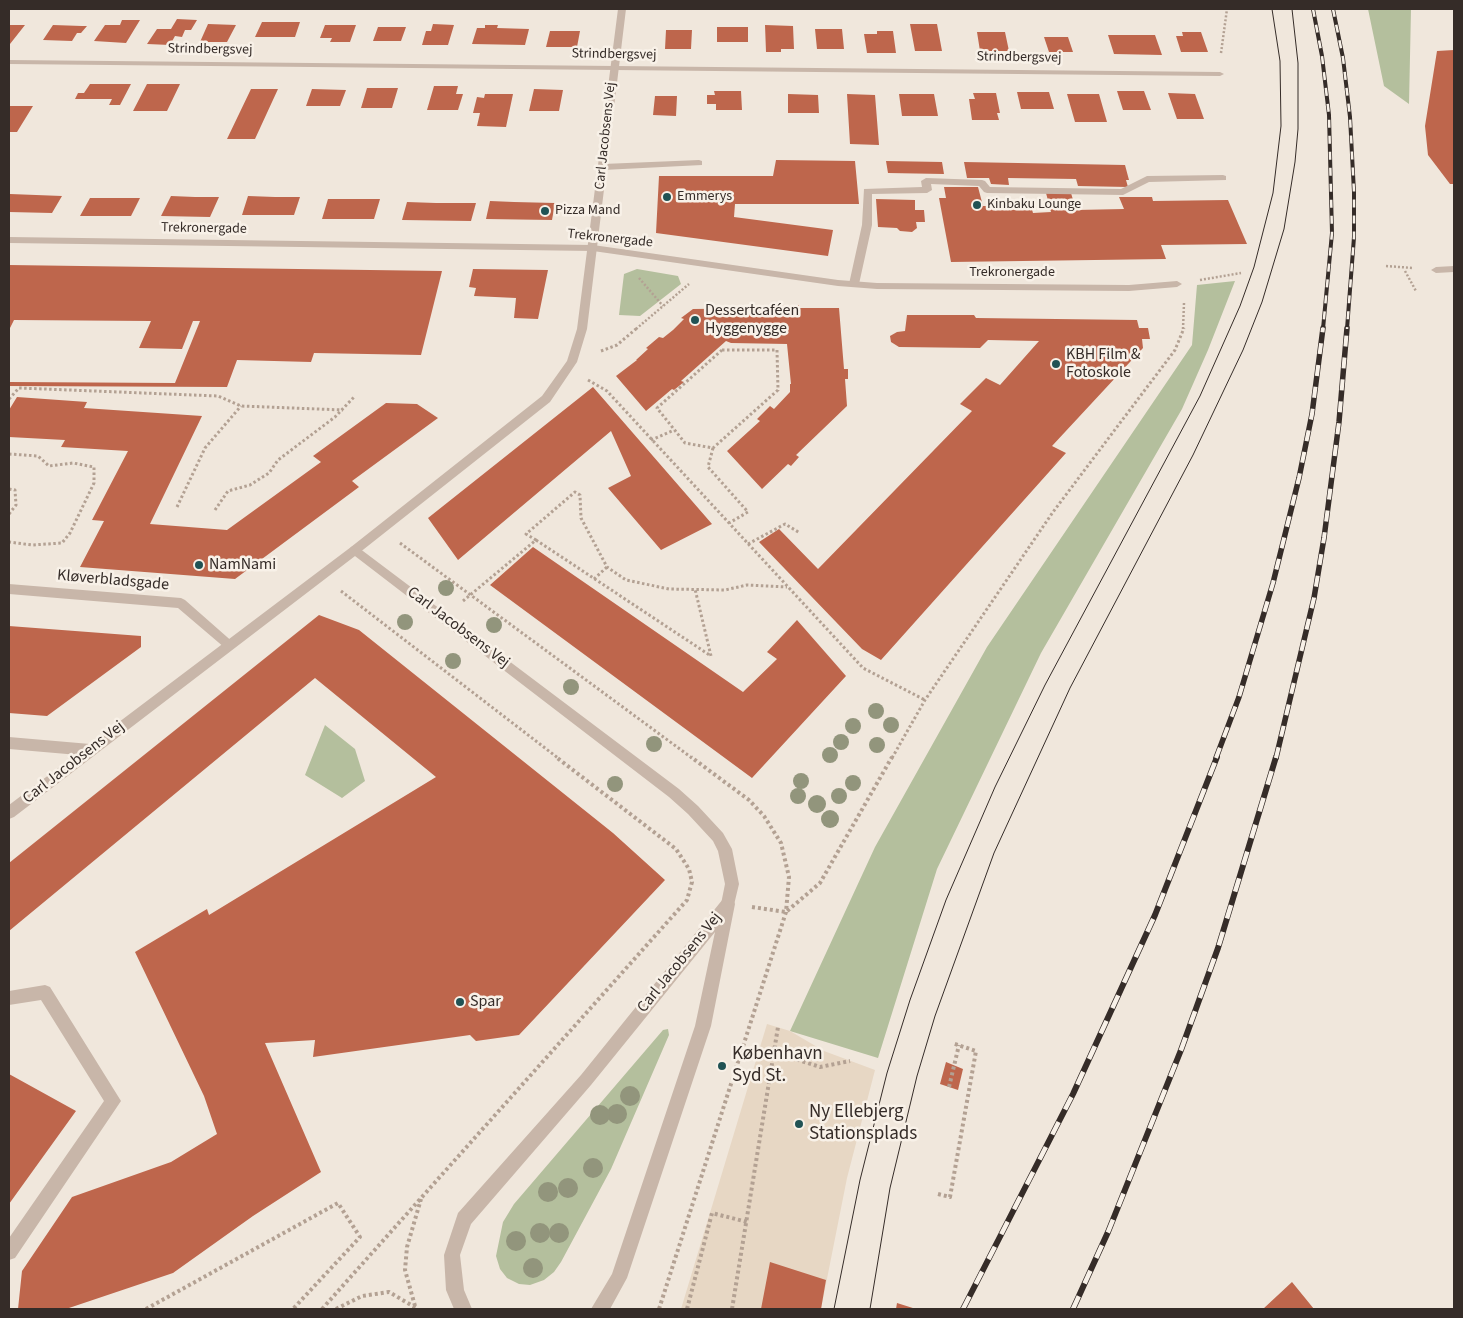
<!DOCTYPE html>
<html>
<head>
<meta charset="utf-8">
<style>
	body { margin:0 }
	#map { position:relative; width:1463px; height:1318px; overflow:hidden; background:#f0e7dc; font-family:"Source Sans 3",sans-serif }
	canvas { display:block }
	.frame { position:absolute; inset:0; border:10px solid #352c28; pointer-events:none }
</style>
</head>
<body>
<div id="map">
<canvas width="1463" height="1318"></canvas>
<div class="frame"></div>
</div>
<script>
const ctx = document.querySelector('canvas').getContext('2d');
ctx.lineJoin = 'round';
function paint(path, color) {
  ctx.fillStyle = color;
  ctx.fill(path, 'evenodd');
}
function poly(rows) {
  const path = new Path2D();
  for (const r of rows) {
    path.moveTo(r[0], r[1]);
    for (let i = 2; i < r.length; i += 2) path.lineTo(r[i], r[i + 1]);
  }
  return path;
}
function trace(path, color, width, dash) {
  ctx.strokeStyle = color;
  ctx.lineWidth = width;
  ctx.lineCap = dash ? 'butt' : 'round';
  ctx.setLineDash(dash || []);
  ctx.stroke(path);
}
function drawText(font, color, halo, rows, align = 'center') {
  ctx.font = font + ' "Source Sans 3",sans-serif';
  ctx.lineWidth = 5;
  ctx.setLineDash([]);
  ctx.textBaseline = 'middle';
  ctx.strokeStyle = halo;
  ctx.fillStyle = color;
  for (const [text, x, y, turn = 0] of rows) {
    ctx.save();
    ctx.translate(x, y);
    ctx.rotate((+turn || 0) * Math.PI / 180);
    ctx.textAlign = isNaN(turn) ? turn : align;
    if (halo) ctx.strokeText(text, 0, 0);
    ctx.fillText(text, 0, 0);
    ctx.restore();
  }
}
const green = poly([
	[1368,9,1411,9,1409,104,1384,86],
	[637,269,678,276,681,284,640,316,619,315,624,274],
	[1235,281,1208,350,1182,409,1041,653,937,869,878,1058,790,1031,875,847,987,647,1192,345,1197,285],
	[325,725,355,749,365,781,342,798,305,775],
	[668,1029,669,1035,611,1169,561,1262,554,1272,544,1280,530,1285,519,1284,507,1278,500,1269,496,1256,503,1222,514,1204,663,1030]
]);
const plaza = poly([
	[767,1024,790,1031,824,1051,875,1070,847,1178,821,1309,681,1309]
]);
const building = poly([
	[177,19,197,20,191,30,185,30,182,37,175,36,170,45,147,44,157,29,171,29],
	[122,20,140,20,126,43,94,41,105,25,120,25],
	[262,22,300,22,295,37,255,37],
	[208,24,236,25,227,42,200,42],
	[433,24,454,25,448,45,422,45,426,31,431,31],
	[910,24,937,24,942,51,915,51],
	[9,25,25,25,10,44,9,44],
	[53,25,82,26,87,26,81,33,77,33,72,41,43,40],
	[325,25,356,25,350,42,330,42,332,38,320,38],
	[485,25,498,25,497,28,529,29,525,45,472,44,477,28,485,28],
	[765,25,793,26,794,49,781,49,781,52,766,52],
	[378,27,406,27,401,41,373,41],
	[717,27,748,27,748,42,717,42],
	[815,29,842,29,844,49,817,49],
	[666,30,692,30,691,49,665,49],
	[550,31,580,31,577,47,546,47],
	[877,31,893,31,896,53,867,53,864,34,877,34],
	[977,32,1005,32,1009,51,980,51],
	[1182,32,1201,32,1208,52,1181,52,1176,36,1183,36],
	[1108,35,1155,35,1162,55,1114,54],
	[1044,37,1068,37,1073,52,1049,52],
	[1454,50,1453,133,1454,136,1454,184,1450,184,1428,155,1425,126,1437,51],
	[90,84,131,84,120,105,109,105,112,99,75,99,78,93,84,93],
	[147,84,180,84,167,111,133,111],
	[434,86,458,86,456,94,463,94,458,110,427,110],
	[367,88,398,88,392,108,361,108],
	[251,89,278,89,255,139,227,139],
	[312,89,346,90,340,106,306,106],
	[534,89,563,90,559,111,529,111],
	[714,91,741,91,742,110,716,110,716,104,707,104,707,95,715,95],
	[1117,91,1144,91,1151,110,1123,110],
	[1017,92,1049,92,1054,109,1021,109],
	[973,93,996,93,1000,113,997,113,999,120,972,120,969,99,975,99],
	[1168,93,1195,94,1204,119,1177,119],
	[485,94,513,94,506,127,477,126,480,113,473,113,477,97,484,98],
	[788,94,818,95,819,113,788,113],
	[847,94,875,95,879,145,850,144],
	[899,94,934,94,938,116,902,116],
	[1067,94,1099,94,1107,122,1075,122],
	[655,96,677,96,676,116,653,115],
	[9,106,33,106,17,132,9,132],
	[776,160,855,161,859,204,735,204,734,217,833,230,828,256,656,233,659,176,773,176],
	[886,161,942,162,944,174,888,173],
	[964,162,1125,165,1129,180,1126,180,1128,187,1078,186,1076,179,1008,178,1009,185,991,184,989,178,967,178],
	[944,187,978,187,983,206,1031,206,1033,213,1051,212,1046,193,1071,193,1076,210,1124,209,1119,197,1152,197,1153,201,1228,200,1247,244,1161,245,1166,259,951,262,939,198,946,198],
	[10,194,62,196,52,213,9,212],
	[171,196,195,197,219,197,210,217,161,216],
	[248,196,275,197,300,197,294,215,242,215],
	[90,198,140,198,131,216,80,216],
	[328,199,380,199,374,219,322,219],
	[876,199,915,200,915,210,924,210,925,222,916,222,917,228,912,232,900,231,897,228,878,227],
	[490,201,514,202,555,203,552,220,486,219],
	[407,202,436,203,476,203,471,221,402,220],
	[9,265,442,271,421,355,314,353,311,362,237,360,227,387,9,386,9,382,175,383,200,321,193,321,182,349,139,348,151,321,14,320,9,330],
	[473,269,548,270,538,319,514,318,516,298,474,296,476,288,469,287],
	[799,305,799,308,839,308,844,369,848,369,848,379,845,379,847,406,796,455,799,457,791,466,788,464,762,489,727,451,760,421,757,419,770,406,774,409,790,392,790,384,791,384,787,344,731,343,726,341,681,381,684,382,674,390,672,389,646,411,616,376,637,360,636,360,648,349,646,348,659,337,663,338,673,330,684,319,681,318,693,309,780,308,781,306],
	[907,315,974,315,976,318,1137,320,1139,328,1148,328,1150,339,1142,339,1143,348,1052,446,1066,453,881,660,862,649,759,542,779,529,818,569,972,411,960,404,986,378,1000,385,1039,341,988,340,980,348,899,347,891,342,890,336,897,332,905,331],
	[593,387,712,524,661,550,608,488,631,476,611,431,458,560,428,518],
	[17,397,87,402,84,408,202,416,150,524,227,530,321,462,313,456,386,403,417,404,438,418,352,481,359,487,235,579,80,567,104,521,92,520,128,451,61,447,65,440,9,437,9,410],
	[533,547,743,692,777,659,767,652,797,620,846,676,752,778,490,585],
	[319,615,359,630,613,833,665,880,519,1035,476,1041,470,1035,313,1057,315,1040,265,1043,321,1172,253,1216,173,1273,66,1309,18,1309,22,1271,72,1197,171,1162,217,1134,204,1096,135,952,207,909,209,915,436,777,315,678,9,931,9,863],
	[9,626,141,636,141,647,47,716,9,713],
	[946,1062,963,1069,958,1090,940,1084],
	[9,1074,76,1111,9,1204],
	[770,1262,826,1280,821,1309,761,1309],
	[1292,1282,1314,1309,1263,1309],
	[897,1303,916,1309,896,1309]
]);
const pathFar2 = poly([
	[1221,53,1227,9],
	[1386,266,1413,268],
	[1405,271,1416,291],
	[639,278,663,306],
	[1200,280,1241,273],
	[636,329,689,284],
	[1183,329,1184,303]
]);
const pathFar1 = poly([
	[722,350,777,350,778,390,713,448,685,443,657,408,722,350],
	[601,351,617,345,637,328],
	[588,380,607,391,863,668,925,700],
	[9,399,19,388,218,396,241,406,343,410],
	[651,440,674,430],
	[713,448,708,467,748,512,729,523],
	[9,454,38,456,49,466,73,463,94,467,94,483,70,533,62,543,32,545,9,542],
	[9,489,15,490,16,505,9,514],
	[177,507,205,448,241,406],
	[215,510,228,491,250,485,269,473,278,460,335,417,355,396],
	[536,540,711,656,695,589],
	[400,543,692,758],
	[748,544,785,524,800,533],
	[594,579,607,567],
	[341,591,558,758],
	[463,601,536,540,526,534,575,492,580,495,581,518,607,567,626,580,669,589,725,590,747,585,787,587],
	[892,758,925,700,1053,512,1175,350,1184,328]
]);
const path = poly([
	[752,907,786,912,820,883,892,757],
	[774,1052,820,1067,850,1061],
	[949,1087,959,1045],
	[938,1194,950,1197,976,1051,952,1043],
	[415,1306,405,1270,407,1247,421,1199],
	[146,1309,338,1203,360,1237,293,1309],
	[322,1309,687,900,692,882,689,869,676,849,556,757],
	[336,1309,362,1296,389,1292,418,1309],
	[659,1309,786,912,789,877,781,843,764,816,749,800,691,757],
	[687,1309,712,1213,747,1222],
	[732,1309,778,1027]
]);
const service = poly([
	[699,160,702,161,702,165,603,170,599,167,603,164,699,160],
	[1223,175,1226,176,1226,180,1149,182,1123,195,987,193,984,192,979,186,931,184,932,190,927,193,872,194,872,225,859,284,854,287,849,284,862,225,864,189,922,187,921,181,926,178,982,180,985,181,990,187,1121,189,1147,176,1223,175],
	[9,737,90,744,95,746,97,750,95,754,90,756,9,749,9,737],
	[728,897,733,899,735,904,711,1026,627,1278,610,1309,591,1309,612,1274,695,1026,715,932,591,1085,471,1224,460,1255,464,1290,472,1309,454,1309,446,1290,444,1255,458,1213,581,1075,723,899,728,897],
	[45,985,50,987,121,1101,15,1258,9,1260,9,1238,104,1101,41,1000,9,1005,9,991,45,985]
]);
const minor = poly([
	[9,60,1220,72,1224,74,1220,76,9,64,9,60],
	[9,237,593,245,838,280,877,283,1129,285,1177,281,1182,284,1177,287,1129,291,877,289,838,286,593,251,9,243,9,237],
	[1454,266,1454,272,1436,273,1431,270,1436,267,1454,266],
	[355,545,679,789,698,806,723,833,732,849,739,884,733,909,728,911,723,909,721,904,725,884,718,851,713,841,688,814,669,797,351,553,349,550,351,547,355,545],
	[9,584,181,598,185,600,235,644,233,648,229,649,225,648,178,608,9,594,9,584]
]);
const tertiary = poly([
	[618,9,626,9,587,329,577,362,550,402,359,553,14,817,9,819,9,805,351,547,542,396,567,361,577,329,618,9]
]);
const tram = poly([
	[834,1309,860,1180,887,1073,910,1000,946,900,995,787,1045,685,1200,396,1240,306,1254,267,1273,193,1281,126,1280,61,1272,9],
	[870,1309,890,1188,917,1076,935,1016,994,853,1070,688,1193,455,1243,350,1262,302,1284,229,1295,162,1298,129,1298,63,1292,9]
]);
const railFar2 = poly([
	[1313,9,1322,56,1329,115,1332,233,1323,329],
	[1333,9,1343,58,1350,117,1354,192,1354,237,1347,329]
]);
const railFar1 = poly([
	[1216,758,1239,697,1273,583,1299,478,1312,414,1323,328],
	[1276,758,1314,598,1324,538,1339,422,1347,328]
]);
const rail = poly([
	[963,1309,1073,1094,1155,915,1217,757],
	[1073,1309,1108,1232,1181,1050,1218,948,1276,757]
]);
const trees = [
	[446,588,8],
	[405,622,8],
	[494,625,8],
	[453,661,8],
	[571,687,8],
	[876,711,8],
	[891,725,8],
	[853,726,8],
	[841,742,8],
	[654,744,8],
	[877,745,8],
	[830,755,8],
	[801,781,8],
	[853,783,8],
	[615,784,8],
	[798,796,8],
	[839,796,8],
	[817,804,9],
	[830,819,9],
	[630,1096,10],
	[617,1114,10],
	[600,1115,10],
	[593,1168,10],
	[568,1188,10],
	[548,1192,10],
	[540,1233,10],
	[559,1233,10],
	[516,1241,10],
	[533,1268,10]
];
const markers = [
	[667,197,5,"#205254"],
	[977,205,5,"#205254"],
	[545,211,5,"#205254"],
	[695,320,5,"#205254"],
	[1056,364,5,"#205254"],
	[199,565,5,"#205254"],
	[460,1002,5,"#205254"],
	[722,1066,5,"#205254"],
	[799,1124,5,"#205254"]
];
const farStreetnames = [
	["Strindbergsvej",210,50,1],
	["Strindbergsvej",614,55,1],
	["Strindbergsvej",1019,58,1],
	["Carl Jacobsens Vej",606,136,-84],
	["Trekronergade",204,229,1],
	["Trekronergade",610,239,6],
	["Trekronergade",1012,273]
];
const farPoinames = [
	["Emmerys",677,197],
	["Kinbaku Lounge",987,205],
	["Pizza Mand",555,211]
];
const poiNames = [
	["Dessertcaféen",705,311],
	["Hyggenygge",705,329],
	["KBH Film &",1066,355],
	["Fotoskole",1066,373],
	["NamNami",209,565],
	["Spar",470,1002]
];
const streetNames = [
	["Kløverbladsgade",113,581,5],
	["Carl Jacobsens Vej",458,628,37],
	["Carl Jacobsens Vej",74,763,-38],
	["Carl Jacobsens Vej",680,963,-51]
];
const nearPoinames = [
	["København",732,1055],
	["Syd St.",732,1077],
	["Ny Ellebjerg",809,1113],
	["Stationsplads",809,1135]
];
paint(green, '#b4bf9d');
paint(plaza, '#e7d7c4');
paint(building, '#be664c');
trace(pathFar2, '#b3a193', 2.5, [2, 2]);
trace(pathFar1, '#b3a193', 3, [2.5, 2.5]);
trace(path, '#b3a193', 4, [3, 3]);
paint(service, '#c8b6a9');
paint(minor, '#c8b6a9');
paint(tertiary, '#c8b6a9');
trace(tram, '#352c28', 1);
trace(railFar2, '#352c28', 4);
trace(railFar1, '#352c28', 5.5);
trace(rail, '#352c28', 6);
trace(railFar2, '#f8f1e8', 2.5, [8]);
trace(railFar1, '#f8f1e8', 4, [11]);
trace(rail, '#f8f1e8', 4.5, [14]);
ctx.fillStyle = '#92957c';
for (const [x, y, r] of trees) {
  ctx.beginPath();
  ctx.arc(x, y, r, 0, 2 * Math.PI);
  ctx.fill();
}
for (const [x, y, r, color] of markers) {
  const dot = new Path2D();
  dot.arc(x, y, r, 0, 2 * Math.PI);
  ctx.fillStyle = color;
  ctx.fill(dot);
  trace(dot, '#f8f1e8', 2);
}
drawText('14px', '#352c28', '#f8f1e8', farStreetnames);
drawText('14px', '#352c28', '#f8f1e8', farPoinames, 'left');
drawText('16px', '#352c28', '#f8f1e8', poiNames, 'left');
drawText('16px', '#352c28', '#f8f1e8', streetNames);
drawText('19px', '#352c28', '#f8f1e8', nearPoinames, 'left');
</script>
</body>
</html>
